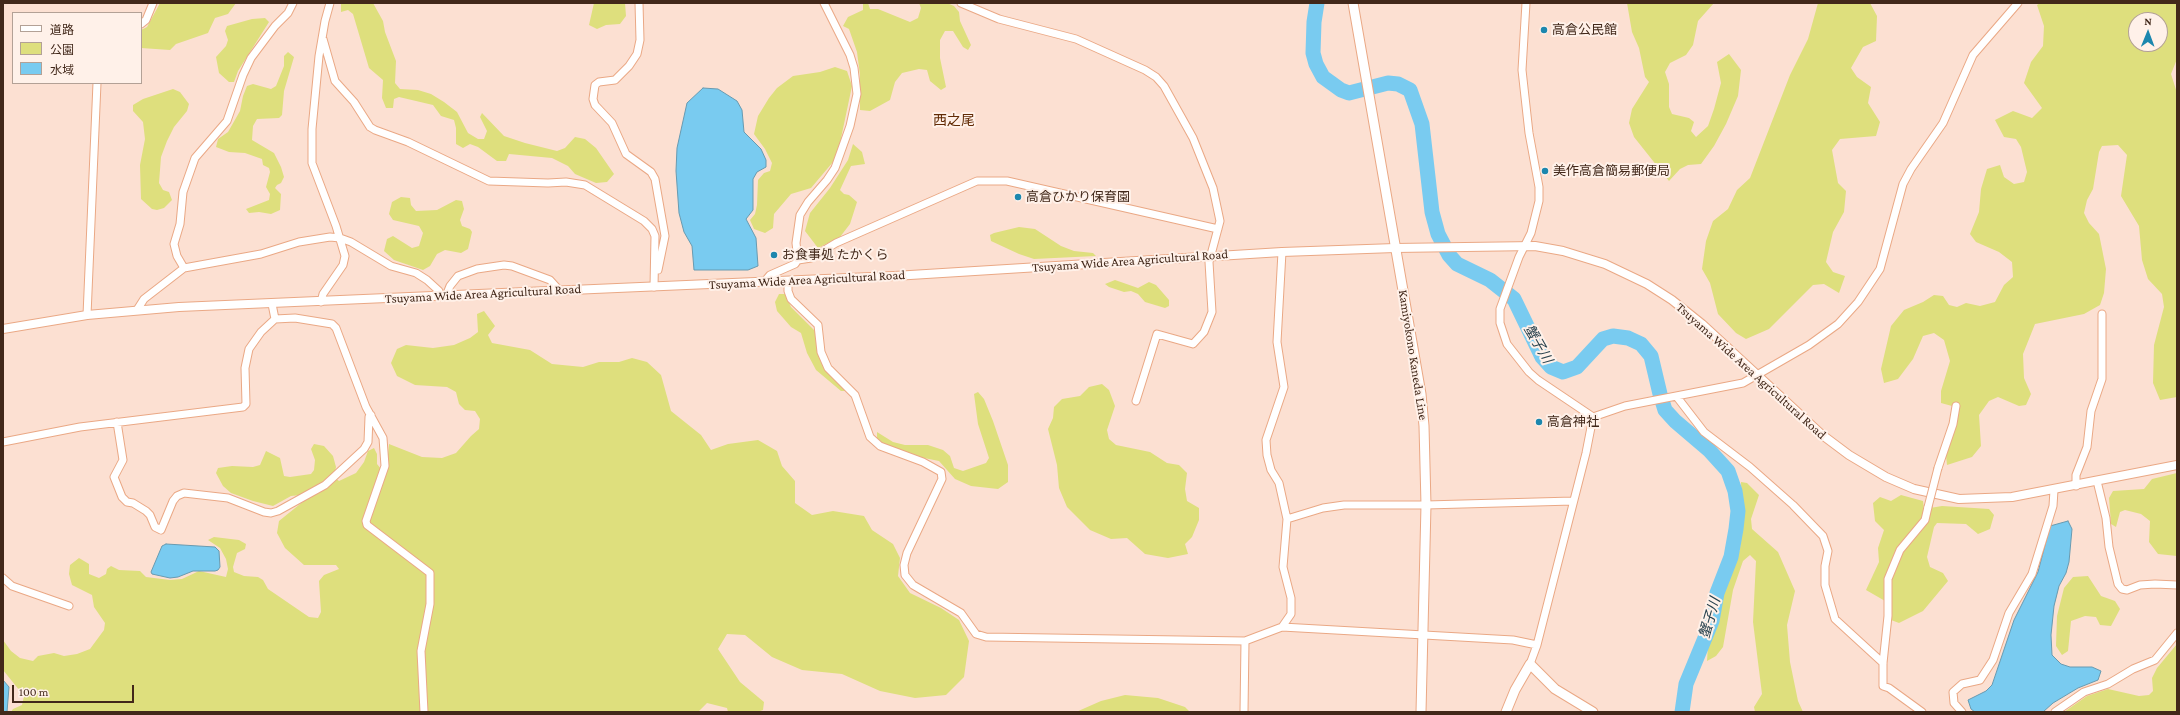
<!DOCTYPE html>
<html>
<head>
<meta charset="utf-8">
<style>
	body { margin:0 }
	#map { position:relative; width:2180px; height:715px; overflow:hidden; background:#fce0d2; font-family:"Crimson Pro","Noto Sans JP",serif }
	canvas { display:block }
	.frame { position:absolute; inset:0; border:4px solid #42281a; pointer-events:none }
	.legend { position:absolute; left:12px; top:12px; width:130px; height:72px; box-sizing:border-box; background:#fff1e9; border:1px solid #b3a196; margin:0; padding:5px 7px; list-style:none; font-size:12px; color:#42281a }
	.legend li { display:flex; align-items:center; gap:8px; height:20px }
	.legend b { width:20px; border:1px solid #b3a196 }
	.north { position:absolute; left:2128px; top:12px; width:40px; height:40px; box-sizing:border-box; background:#fff1e9; border:1px solid #b3a196; border-radius:50%; rotate:1deg; font-size:11px; font-weight:700; line-height:16px; text-align:center; color:#42281a }
	.north::after { content:''; display:block; margin:auto; width:14px; height:18px; background:#1c87ae; clip-path:polygon(50% 0,100% 100%,50% 72%,0 100%) }
	.scale { position:absolute; left:12px; top:685px; width:122px; height:18px; box-sizing:border-box; border:2px solid #42281a; border-top:0; padding-left:5px; font-size:12px; line-height:14px; white-space:nowrap; color:#42281a; -webkit-text-stroke:3px #fff1e9; paint-order:stroke }
</style>
</head>
<body>
<div id="map">
<canvas width="2180" height="715"></canvas>
<div class="frame"></div>
<ul class="legend">
<li><b style="height:5px;background:#fff"></b>道路</li>
<li><b style="height:11px;background:#dedf7d"></b>公園</li>
<li><b style="height:11px;background:#79cbf0"></b>水域</li>
</ul>
<div class="north">N</div>
<div class="scale">100 m</div>
</div>
<script>
const ctx = document.querySelector('canvas').getContext('2d');
ctx.lineJoin = 'round';
function paint(path, color) {
  ctx.fillStyle = color;
  ctx.fill(path, 'evenodd');
}
function poly(rows) {
  const path = new Path2D();
  for (const r of rows) {
    path.moveTo(r[0], r[1]);
    for (let i = 2; i < r.length; i += 2) path.lineTo(r[i], r[i + 1]);
  }
  return path;
}
function trace(path, color, width, dash) {
  ctx.strokeStyle = color;
  ctx.lineWidth = width;
  ctx.lineCap = dash ? 'butt' : 'round';
  ctx.setLineDash(dash || []);
  ctx.stroke(path);
}
function drawText(font, color, halo, rows, align = 'center') {
  ctx.font = font + ' "Crimson Pro","Noto Sans JP",serif';
  ctx.lineWidth = 4;
  ctx.setLineDash([]);
  ctx.textBaseline = 'middle';
  ctx.strokeStyle = halo;
  ctx.fillStyle = color;
  for (const [text, x, y, turn = 0] of rows) {
    ctx.save();
    ctx.translate(x, y);
    ctx.rotate((+turn || 0) * Math.PI / 180);
    ctx.textAlign = isNaN(turn) ? turn : align;
    if (halo) ctx.strokeText(text, 0, 0);
    ctx.fillText(text, 0, 0);
    ctx.restore();
  }
}
const green = poly([
	[160,3,236,3,228,14,215,18,208,33,176,44,170,50,141,48,141,30,147,27],
	[341,3,373,3,383,21,385,32,396,61,395,83,400,89,418,90,431,94,444,102,457,112,468,133,478,139,484,139,487,131,480,117,482,113,504,136,525,143,557,151,565,148,575,137,585,139,596,148,614,174,607,182,596,183,575,174,568,166,552,158,509,154,506,161,497,161,478,147,470,144,463,148,456,144,456,128,454,120,441,116,433,105,399,97,394,99,393,108,386,108,382,98,383,80,369,68,353,14,348,10,341,12],
	[594,3,625,3,626,16,620,24,606,25,597,29,589,25],
	[863,3,868,3,870,9,878,9,910,22,918,18,921,8,919,3,947,3,954,6,959,12,960,21,971,45,968,50,963,47,953,31,945,31,940,40,940,58,946,87,941,90,930,81,927,70,919,69,902,73,895,82,890,100,870,111,860,110,860,75,857,52,849,29,843,26,848,17,863,10],
	[1627,3,1714,3,1698,21,1693,45,1686,55,1670,63,1665,72,1669,84,1669,107,1672,114,1689,118,1694,122,1691,131,1696,137,1708,126,1714,109,1721,83,1717,62,1729,54,1741,70,1738,96,1726,124,1714,146,1701,164,1688,165,1680,169,1669,181,1634,137,1629,123,1632,109,1649,82,1645,77,1639,48,1632,32],
	[1818,3,1870,3,1877,16,1876,41,1863,47,1851,68,1857,77,1871,87,1868,103,1880,122,1876,136,1840,139,1832,150,1838,183,1846,191,1844,212,1833,232,1826,262,1833,272,1845,276,1839,293,1824,284,1813,285,1769,329,1746,339,1736,333,1718,314,1710,283,1702,269,1706,241,1713,221,1728,209,1737,190,1750,178,1790,75,1808,39],
	[2040,3,2177,3,2177,59,2171,74,2177,93,2177,397,2160,400,2153,383,2154,345,2164,307,2162,294,2148,279,2142,260,2139,226,2121,196,2127,155,2118,145,2102,146,2099,152,2093,189,2087,200,2084,213,2089,223,2099,234,2106,269,2104,293,2100,305,2084,314,2035,324,2023,354,2024,378,2031,394,2026,405,2019,406,1998,397,1989,401,1979,415,1981,446,1972,457,1947,465,1946,456,1958,414,1952,406,1941,403,1941,391,1950,361,1944,340,1934,333,1923,336,1913,359,1898,379,1884,383,1881,369,1891,326,1904,310,1923,302,1934,295,1943,296,1949,305,1957,307,1966,303,1980,306,1995,302,2004,285,2013,277,2012,262,1999,252,1976,242,1970,234,1979,212,1981,189,1987,169,2000,165,2004,177,2014,184,2024,182,2027,172,2021,147,2016,139,2004,137,1995,120,2013,111,2032,118,2042,108,2024,83,2031,62,2043,46,2044,26,2037,5],
	[2136,20,2160,20,2160,44,2136,44],
	[265,18,269,22,238,71,234,82,229,82,219,73,216,57,226,46,228,40,225,31,227,26,252,19],
	[288,52,294,57,284,91,282,115,279,118,257,119,253,126,252,140,274,153,281,167,284,177,281,183,277,185,275,188,281,194,280,210,271,214,259,212,249,213,246,209,269,200,270,194,266,187,270,172,269,168,263,165,262,159,245,153,229,152,216,147,218,139,228,132,240,111,243,96,247,86,253,84,271,89,276,86,284,66,284,56],
	[835,67,847,71,852,86,840,143,833,162,811,188,791,194,774,214,773,228,765,233,754,229,750,220,755,214,757,205,758,180,764,173,770,171,772,163,765,149,754,134,758,116,769,98,777,88,793,76,820,72],
	[173,89,180,92,189,104,187,111,174,127,167,141,161,157,159,183,163,190,169,192,172,200,164,208,157,210,152,209,141,199,140,165,145,139,143,122,133,111,133,105,143,99],
	[853,144,862,152,865,164,851,166,840,190,844,194,849,195,857,202,850,224,840,237,818,248,805,231,810,213,830,188,848,160],
	[401,197,410,198,411,205,416,211,437,210,456,200,462,201,464,209,460,220,462,226,470,229,472,232,468,249,461,253,445,250,437,254,430,266,423,270,394,260,384,251,387,239,393,236,412,248,419,246,423,233,419,226,393,220,389,214,392,202],
	[1019,227,1035,229,1061,246,1074,251,1093,253,1096,256,1034,259,1019,254,991,241,990,235,994,233],
	[1115,280,1138,288,1149,282,1156,285,1169,300,1169,306,1165,308,1145,302,1138,294,1131,291,1124,292,1109,287,1105,284],
	[779,294,785,294,791,307,816,332,821,362,828,373,844,386,846,391,841,391,816,370,807,353,801,333,791,327,777,311,775,302],
	[484,311,495,326,488,335,492,343,530,350,552,364,583,367,599,362,619,362,632,358,647,362,661,375,671,411,701,435,711,450,728,444,758,440,777,451,782,466,795,481,795,503,812,515,833,511,864,516,872,530,893,544,900,558,898,576,910,593,941,608,959,620,969,641,964,677,946,695,915,698,880,691,842,674,802,670,772,657,745,635,727,634,718,649,740,682,764,702,763,710,757,712,728,712,727,708,707,703,698,712,11,712,13,709,22,705,24,696,3,670,3,640,11,651,20,658,33,661,38,656,54,653,64,656,77,654,90,649,104,630,105,623,94,607,92,595,72,585,69,574,70,565,79,558,89,564,89,574,99,578,106,574,107,569,111,566,119,570,140,571,146,577,170,580,182,579,199,571,226,577,228,569,226,559,220,548,208,540,214,537,239,540,246,544,245,549,237,553,233,567,234,572,244,576,258,577,263,580,268,589,309,617,318,618,321,612,319,581,324,575,339,569,336,565,304,565,285,548,277,533,279,521,305,500,301,495,291,496,273,506,253,501,231,493,223,486,216,473,218,468,232,466,253,467,260,465,266,451,280,458,284,476,290,477,311,474,314,470,315,460,311,449,314,444,324,446,333,456,336,467,334,477,339,481,356,473,364,462,368,451,374,448,377,454,377,464,381,469,387,465,389,444,422,457,442,458,456,453,471,436,479,429,480,419,475,411,465,410,459,404,456,392,447,387,415,385,397,376,391,363,397,349,406,345,433,348,454,345,470,338,478,332,477,314],
	[1102,384,1109,390,1115,406,1107,430,1109,439,1116,445,1150,452,1167,463,1179,465,1187,473,1185,489,1187,501,1199,508,1199,520,1192,537,1185,544,1188,554,1168,558,1145,554,1127,538,1111,539,1090,530,1067,507,1059,488,1057,465,1048,429,1053,418,1054,407,1062,399,1080,396,1089,387],
	[978,392,984,399,993,421,1008,465,1008,482,998,489,971,486,955,479,939,461,919,457,883,444,877,438,877,432,893,442,905,445,928,445,943,450,950,456,954,468,963,471,986,463,989,458,978,424,974,394],
	[2177,473,2177,556,2158,554,2149,542,2150,521,2141,514,2125,510,2120,512,2116,527,2111,524,2109,498,2113,491,2144,489,2152,479],
	[1741,482,1747,483,1759,495,1751,519,1752,529,1778,552,1795,591,1787,625,1790,662,1798,701,1803,712,1755,712,1754,707,1762,694,1753,622,1756,561,1750,555,1743,561,1733,590,1723,647,1716,656,1707,661,1708,645,1718,609,1740,549,1742,517],
	[1901,495,1923,501,1924,509,1942,506,1974,508,1989,509,1994,515,1990,529,1978,534,1966,524,1937,523,1934,527,1927,557,1930,567,1943,573,1948,581,1923,611,1899,623,1891,620,1892,605,1866,590,1879,562,1878,548,1884,530,1875,521,1873,503,1880,497,1891,501],
	[2088,576,2101,596,2115,601,2120,609,2111,626,2100,625,2096,617,2085,616,2071,621,2068,651,2062,655,2056,646,2057,616,2064,588,2073,577],
	[2177,644,2177,712,2064,712,2087,696,2108,689,2139,696,2149,695,2153,691,2152,678,2157,668],
	[1125,695,1158,698,1185,707,1190,712,1076,712,1101,701]
]);
const water = poly([
	[703,88,718,89,737,101,742,110,744,132,761,149,766,160,766,167,757,172,753,179,753,210,746,219,756,238,758,266,748,270,694,270,692,246,684,232,679,213,676,171,677,148,687,103,703,88],
	[2068,521,2072,529,2069,562,2066,573,2059,586,2054,606,2051,635,2052,655,2061,664,2070,667,2092,667,2101,671,2098,680,2078,688,2053,703,2043,712,1975,712,1971,709,1968,700,1986,691,1992,685,2014,620,2038,572,2050,526,2068,521],
	[166,544,215,547,219,551,220,567,218,570,215,571,193,571,178,577,170,578,152,574,151,572,162,546,166,544],
	[3,680,9,687,7,712,3,712,3,680]
]);
const river = poly([
	[1317,3,1314,22,1313,53,1316,64,1323,77,1341,90,1349,93,1388,83,1398,84,1410,90,1422,124,1432,212,1438,234,1449,255,1457,264,1490,280,1514,299,1542,357,1551,367,1563,372,1577,367,1603,339,1613,336,1628,338,1641,344,1651,356,1660,394,1665,410,1675,421,1709,450,1728,471,1735,491,1738,511,1736,529,1731,557,1717,593,1712,621,1686,684,1682,712]
]);
const minor = poly([
	[639,3,640,40,637,54,629,66,615,80,599,82,595,85,593,99,595,105,612,123,626,154,651,172,655,179,665,236,658,270],
	[961,3,999,19,1076,39,1145,70,1156,77,1164,86,1193,138,1213,188,1220,221,1209,262,1212,312,1204,332,1193,344,1157,334,1136,401],
	[1526,3,1522,70,1529,133,1539,187,1539,201,1531,233,1519,257,1500,309,1500,323,1507,344,1529,372,1538,380,1593,417,1625,406,1743,383,1809,345,1838,324,1858,302,1880,269,1903,184,1911,169,1943,123,1973,55,2018,3],
	[141,24,146,20,153,3],
	[323,39,335,81,354,102,370,127,375,130,408,142,489,181,548,183,566,182,585,185,644,221,652,229,655,236,654,287],
	[798,260,811,258,836,243,977,181,1007,181,1218,229],
	[184,268,177,256,174,244,180,224,183,192,195,158,227,121,243,75,251,58,275,26,288,13,293,3],
	[765,281,770,275,795,264,798,260,796,243,800,215,808,202,827,180,835,168,850,126,857,94,854,68,850,55,824,3],
	[788,281,788,291,791,299,818,325,821,352,828,368,855,395,870,437,880,446,923,462,941,472,942,479,907,553,904,565,905,575,913,585,961,613,976,634,986,637,1245,641,1282,627,1291,614,1291,598,1283,567,1287,519,1279,483,1271,470,1267,455,1266,440,1284,387,1277,342,1282,252],
	[446,296,450,286,458,276,477,269,504,265,512,266,550,280,560,291],
	[321,302,323,294,343,265,345,256,336,226,312,163,312,129,319,56,325,21,330,3],
	[137,310,144,299,184,268,261,254,299,242,330,237,340,238,351,242,391,266,416,273,427,280,439,291,439,296],
	[87,315,97,83],
	[275,319,295,318,332,324,336,328,366,407,383,438,385,466,366,521,367,525,430,573,430,604,421,651,424,712],
	[1677,397,1704,432,1750,467,1793,505,1823,536,1828,551,1825,566,1825,585,1835,619,1883,663],
	[117,422,123,460,114,477,122,497,127,502,133,503,146,511,150,515,155,527,161,530,173,501,177,496,184,493,228,498,264,512,271,513,278,511,325,485,364,449,368,442,369,417,371,415],
	[3,442,80,427,243,407,246,404,245,368,249,349,261,332,275,319,272,304],
	[1938,468,1953,424,1956,406],
	[2097,481,2106,518,2109,547,2118,584,2122,589,2127,590,2140,585,2155,584,2177,585],
	[2076,486,2076,475,2087,447,2091,411,2102,379,2102,314],
	[1287,519,1323,508,1344,505,1426,505,1573,501],
	[3,578,12,586,69,606],
	[1282,627,1513,640,1537,645],
	[1530,664,1537,645,1586,453,1593,417],
	[1244,712,1245,641],
	[1922,712,1889,688,1883,686,1883,663,1888,616,1888,579,1900,550,1925,520,1928,507],
	[1962,712,1954,703,1953,692,1962,684,1980,680,1993,660,2009,613,2032,574,2053,506,2054,490],
	[2055,712,2084,692,2108,684,2133,669,2155,660,2177,633]
]);
const tertiary = poly([
	[3,329,87,315,179,307,894,276,1282,252,1395,248,1535,246,1563,251,1605,264,1647,284,1672,300,1702,324,1821,434,1849,455,1886,477,1914,489,1959,499,2012,497,2177,465]
]);
const secondary = poly([
	[1353,3,1421,394,1424,426,1426,505,1421,712],
	[1506,712,1515,690,1530,664,1555,689,1593,712]
]);
const minorBridge = poly([
	[1928,507,1938,468]
]);
const markers = [
	[1544,30,4,"#1c87ae"],
	[1545,171,4,"#1c87ae"],
	[1018,197,4,"#1c87ae"],
	[774,255,4,"#1c87ae"],
	[1539,422,4,"#1c87ae"]
];
const poiNames = [
	["高倉公民館",1552,30],
	["美作高倉簡易郵便局",1553,171],
	["高倉ひかり保育園",1026,197],
	["お食事処 たかくら",782,255],
	["高倉神社",1547,422]
];
const streetNames = [
	["Tsuyama Wide Area Agricultural Road",1130,261,-4],
	["Tsuyama Wide Area Agricultural Road",807,280,-3],
	["Tsuyama Wide Area Agricultural Road",483,294,-3],
	["Kamiyokono Kaneda Line",1413,355,81],
	["Tsuyama Wide Area Agricultural Road",1751,371,42]
];
const neighbourhoodNames = [
	["西之尾",954,121]
];
const waterNames = [
	["蟹子川",1538,344,60],
	["蟹子川",1710,618,-74]
];
paint(green, '#dedf7d');
paint(water, '#79cbf0');
trace(water, '#689ab0', 1);
trace(river, '#79cbf0', 15);
trace(minor, '#eaa885', 9);
trace(tertiary, '#eaa885', 10);
trace(secondary, '#eaa885', 11);
trace(minor, '#fff', 7);
trace(tertiary, '#fff', 8);
trace(secondary, '#fff', 9);
trace(minorBridge, '#eaa885', 9, []);
trace(minorBridge, '#fff', 7);
for (const [x, y, r, color] of markers) {
  const dot = new Path2D();
  dot.arc(x, y, r, 0, 2 * Math.PI);
  ctx.fillStyle = color;
  ctx.fill(dot);
  trace(dot, '#fff1e9', 1.5);
}
drawText('13px', '#42281a', '#fff1e9', poiNames, 'left');
drawText('13px', '#42281a', '#fff1e9', streetNames);
drawText('14px', '#622b05', '#fff1e9', neighbourhoodNames);
drawText('italic 14px', '#27414d', '#fff1e9', waterNames);
</script>
</body>
</html>
